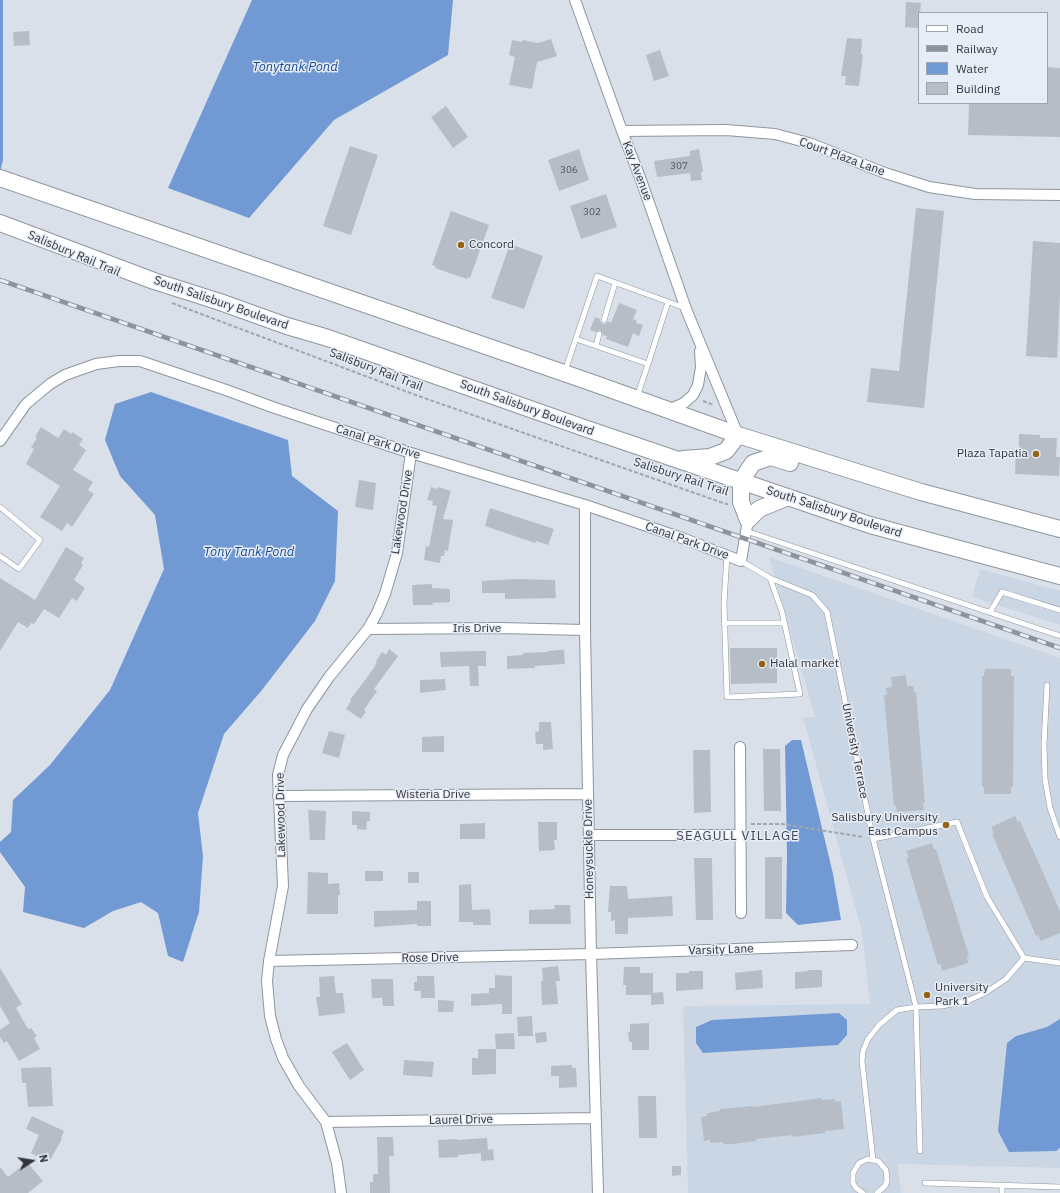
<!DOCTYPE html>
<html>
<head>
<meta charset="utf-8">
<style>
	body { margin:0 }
	#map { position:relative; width:1060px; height:1193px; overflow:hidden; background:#d9e0e9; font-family:"IBM Plex Sans",sans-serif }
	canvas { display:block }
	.legend { position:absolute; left:918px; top:12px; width:130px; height:92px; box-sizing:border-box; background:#e7edf7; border:1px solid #9fa3ab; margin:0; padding:5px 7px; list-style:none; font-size:12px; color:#333539 }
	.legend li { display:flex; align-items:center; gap:8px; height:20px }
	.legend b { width:20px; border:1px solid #9fa3ab }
	.north { position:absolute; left:12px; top:1141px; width:40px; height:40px; -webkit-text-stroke:3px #e7edf7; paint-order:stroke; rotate:78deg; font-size:11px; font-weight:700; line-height:16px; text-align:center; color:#333539 }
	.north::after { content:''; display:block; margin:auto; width:14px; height:18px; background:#333539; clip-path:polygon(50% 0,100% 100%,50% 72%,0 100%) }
</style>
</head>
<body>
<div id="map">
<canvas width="1060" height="1193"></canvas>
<ul class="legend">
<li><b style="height:5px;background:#fff"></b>Road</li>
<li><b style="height:5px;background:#8e9399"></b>Railway</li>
<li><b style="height:11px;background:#7199d4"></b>Water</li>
<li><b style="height:11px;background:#b6bdc6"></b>Building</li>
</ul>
<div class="north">N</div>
</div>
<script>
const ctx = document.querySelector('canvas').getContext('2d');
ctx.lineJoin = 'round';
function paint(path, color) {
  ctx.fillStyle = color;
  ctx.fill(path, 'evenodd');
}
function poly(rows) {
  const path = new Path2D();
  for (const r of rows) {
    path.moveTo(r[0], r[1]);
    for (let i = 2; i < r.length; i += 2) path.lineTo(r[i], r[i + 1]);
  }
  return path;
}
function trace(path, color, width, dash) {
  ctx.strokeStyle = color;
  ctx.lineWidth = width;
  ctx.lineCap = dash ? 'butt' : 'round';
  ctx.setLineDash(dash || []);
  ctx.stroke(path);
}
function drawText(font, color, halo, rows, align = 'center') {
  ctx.font = font + ' "IBM Plex Sans",sans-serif';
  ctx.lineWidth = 3;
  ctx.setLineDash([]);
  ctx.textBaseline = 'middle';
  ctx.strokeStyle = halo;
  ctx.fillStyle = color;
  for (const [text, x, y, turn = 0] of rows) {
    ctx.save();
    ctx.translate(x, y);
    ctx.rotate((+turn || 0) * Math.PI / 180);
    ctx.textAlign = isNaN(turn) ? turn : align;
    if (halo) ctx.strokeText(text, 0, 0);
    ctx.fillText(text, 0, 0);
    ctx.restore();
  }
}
const built = poly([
	[769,557,1060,658,1060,1168,898,1164,901,1193,688,1193,683,1006,870,1004,862,932,803,717,815,717],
	[980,569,1060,591,1060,625,972,597]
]);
const water = poly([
	[0,0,3,0,3,160,0,172],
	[252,0,453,0,448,55,334,120,249,218,168,188],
	[151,392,288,440,292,476,338,511,335,581,315,621,262,690,224,734,198,813,203,856,199,912,183,962,168,956,158,913,141,902,113,911,84,928,23,912,25,887,0,852,0,842,11,832,13,800,50,765,110,690,164,569,155,515,120,476,105,440,115,404],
	[792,740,801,740,833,874,841,920,798,925,786,913,787,853,785,746],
	[839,1013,847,1020,847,1035,838,1045,703,1053,696,1043,696,1027,712,1020],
	[1060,1019,1060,1148,1056,1151,1009,1152,998,1131,1007,1043,1016,1036,1047,1027]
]);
const building = poly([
	[906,2,921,3,920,13,919,13,919,28,905,27],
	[29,31,30,45,14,46,13,32],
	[847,38,862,39,861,54,863,54,859,86,845,85,846,76,841,76],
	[551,39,557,56,537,62,532,89,509,85,515,57,509,55,512,40,522,42,523,40,538,43],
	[660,50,669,76,654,81,646,55],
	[1047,67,1060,68,1060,137,968,135,969,103,1047,103],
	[446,106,468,137,453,148,431,117],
	[350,146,378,155,351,235,323,226],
	[579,149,589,180,559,191,548,160],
	[699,149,703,171,701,172,702,180,691,181,690,173,657,177,654,161,690,156,690,151],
	[606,194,617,227,581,239,570,206],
	[916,208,944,211,924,408,867,402,871,368,899,371],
	[451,211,489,225,470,278,468,277,467,279,435,268,436,266,432,265],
	[1033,241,1060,243,1060,294,1057,358,1026,356],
	[510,244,543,256,524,309,491,298],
	[619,303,637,310,633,319,637,321,636,323,643,325,639,336,633,333,628,347,606,339,607,336,603,335,600,330,596,332,590,330,595,317,600,319,600,321,602,324,605,324,608,321,611,323],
	[41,427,58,438,64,429,71,434,72,432,83,439,79,445,86,450,73,470,93,482,88,490,94,494,72,527,67,523,62,531,40,517,60,486,26,464,34,449,31,447,37,438,35,437],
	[1019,434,1040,435,1040,438,1057,438,1056,457,1060,457,1059,476,1015,474,1016,450,1019,450],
	[359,480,376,483,373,510,355,507],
	[431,487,437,489,438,487,451,491,443,519,453,520,448,551,445,550,444,556,441,556,440,563,424,560,426,546,429,547,437,506,432,505,433,501,427,500],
	[490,508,554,529,548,545,536,541,535,543,485,526],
	[66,547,84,558,81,563,83,565,74,580,85,588,77,601,72,598,59,618,44,609,34,624,31,623,28,628,18,622,0,651,0,578,35,600],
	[517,579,555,580,556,598,505,599,505,593,482,593,482,581],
	[432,584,432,588,450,589,450,602,432,603,433,605,413,605,412,585],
	[730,648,777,648,777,683,731,684],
	[389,649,398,656,374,689,377,691,364,710,366,712,361,719,346,709,351,701,350,700,374,668,377,661,376,661,382,652,386,655],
	[559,650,564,650,565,664,535,666,535,668,507,669,507,656,523,655,523,653,547,652,547,651],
	[479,651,486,651,486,666,478,666,479,686,470,686,469,666,441,667,440,652],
	[985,669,1011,669,1011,676,1014,676,1013,787,1011,787,1011,794,984,794,984,787,982,787,982,676,984,676],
	[906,675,907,686,913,686,914,692,916,692,925,803,923,803,924,810,897,812,896,805,894,806,884,695,887,695,886,688,892,687,891,677],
	[445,679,446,690,420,693,420,680],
	[539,722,551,722,553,749,543,750,543,744,536,744,535,732,539,731],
	[329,731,345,735,339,758,322,753],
	[444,736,444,752,422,752,422,737],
	[763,749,780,749,781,811,764,811],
	[693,750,710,750,711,812,694,813],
	[308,810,326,811,325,840,310,840],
	[352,811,370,812,370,821,367,821,366,830,357,829,357,825,352,825],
	[1015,816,1018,822,1020,821,1060,911,1060,933,1041,941,1038,935,1036,936,992,834,994,833,991,827],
	[538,822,557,822,557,840,554,840,555,850,539,851],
	[485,823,485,839,460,839,460,824],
	[932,843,934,850,936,849,969,956,967,956,968,963,942,971,941,964,938,965,906,858,909,858,906,851],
	[765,857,782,857,782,919,765,919],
	[694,858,712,858,713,920,696,920],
	[365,871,383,871,383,881,365,881],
	[308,872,328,873,328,884,339,883,340,895,338,895,338,914,307,914],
	[408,872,419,872,419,883,408,883],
	[471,884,472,910,490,909,491,925,473,925,473,922,459,922,459,885],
	[610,886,627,886,628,899,672,896,673,916,628,918,628,934,615,934,615,920,611,921,611,912,608,912],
	[417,901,431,901,431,926,417,926,417,924,374,927,374,911,417,910],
	[554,905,570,905,571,924,529,924,529,910,555,909],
	[558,966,560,981,556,981,558,1004,542,1005,541,981,543,981,542,968],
	[624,967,640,967,640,973,653,973,653,993,663,992,664,1004,651,1005,651,995,626,995,626,985,623,985],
	[0,968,22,1004,16,1008,28,1029,31,1028,37,1036,34,1038,40,1049,19,1061,7,1041,4,1043,0,1037,0,1030,10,1023,0,1006],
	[762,970,763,988,736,990,735,973],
	[808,970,822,970,822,987,795,989,795,972,808,971],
	[689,971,703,971,703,989,676,991,676,973,689,973],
	[495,975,512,976,512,1014,502,1014,502,1004,471,1006,471,994,489,993,489,988,495,988],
	[334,976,336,993,343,993,345,1013,319,1016,316,997,320,997,319,977],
	[417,976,434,976,435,998,421,998,421,991,414,991,414,982,417,982],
	[371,979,393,979,394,1006,383,1006,382,998,372,998],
	[438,1000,454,1001,453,1012,438,1012],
	[532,1016,533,1036,518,1036,517,1017],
	[649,1023,649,1050,632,1050,632,1042,629,1042,628,1032,630,1032,630,1024],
	[546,1032,547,1042,536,1043,535,1033],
	[514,1033,515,1049,496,1049,496,1074,472,1075,472,1058,478,1058,478,1049,496,1049,495,1034],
	[347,1043,364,1070,350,1080,332,1052],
	[404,1060,434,1062,432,1077,403,1075],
	[572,1065,572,1068,576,1068,577,1087,559,1088,559,1076,551,1076,551,1066],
	[51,1067,53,1106,28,1107,26,1083,22,1083,21,1068],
	[638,1096,656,1096,657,1138,639,1138],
	[822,1098,822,1100,835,1099,835,1102,841,1101,844,1129,825,1131,825,1133,793,1137,793,1135,756,1139,756,1141,732,1144,723,1144,723,1142,710,1143,710,1140,704,1141,701,1117,707,1116,707,1113,720,1111,720,1109,752,1106,753,1107],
	[32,1116,64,1131,61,1138,62,1139,49,1162,31,1153,39,1135,26,1129],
	[377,1137,393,1137,394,1156,389,1156,390,1193,370,1193,370,1182,373,1182,373,1174,378,1174],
	[487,1138,488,1150,493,1149,494,1160,481,1161,481,1153,458,1155,458,1157,439,1158,438,1140,457,1139,457,1140],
	[27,1162,43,1181,28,1193,0,1193,0,1167,8,1177],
	[672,1166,681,1166,681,1175,672,1176]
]);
const path = poly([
	[172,303,413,394,726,504,728,504],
	[703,401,714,405],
	[751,824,782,824,863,837]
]);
const service = poly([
	[604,320,615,283],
	[576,339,648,364,668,302],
	[596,346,599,334],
	[565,371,597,276,685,308],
	[637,397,648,364],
	[0,507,40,540,19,569,0,556],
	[746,531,1060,636],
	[727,555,724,603,727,697,800,694,782,612,770,578],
	[741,561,770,578,812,595,827,612,873,839,916,1007,920,1151],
	[990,612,1002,592,1060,610],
	[724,623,784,623],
	[1047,685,1044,744,1045,779,1050,808,1060,837],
	[873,839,957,822,987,897,1024,958,1060,963],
	[873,1160,862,1061,863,1051,868,1039,879,1025,897,1010,916,1007,942,1006,967,1001,985,993,1006,979,1024,958],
	[925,1183,1060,1187],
	[863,1193,856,1188,853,1183,853,1173,859,1163,868,1159,878,1161,886,1170,887,1181,885,1186,877,1193],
	[1002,1193,1002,1185]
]);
const minor = poly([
	[575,0,622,131,641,180,686,309,738,435],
	[622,131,726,130,775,134,809,143,885,173,929,187,975,194,1060,195],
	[668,410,684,403,693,395,698,385,701,367,700,351],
	[0,441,26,404,50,384,65,375,96,364,119,361,140,361,226,390,275,408,411,453,585,505,682,538,741,561,748,520],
	[585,505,585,630,591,954,598,1193],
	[368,629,500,628,585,630],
	[740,747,741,913],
	[278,796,588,794],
	[589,835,740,835],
	[269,961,591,954,852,945],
	[326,1122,595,1118],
	[341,1193,337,1163,326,1122,299,1086,283,1058,276,1039,270,1016,267,981,269,961,283,886,278,775,283,755,307,709,329,677,368,629,377,613,385,594,397,553,411,453]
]);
const primary = poly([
	[0,178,590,382,738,435,921,492,1060,529],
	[0,223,154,281,220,302,287,326,328,338,590,430,870,525,1060,576],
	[683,459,710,457,726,451,738,435],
	[788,497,759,509,748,520,741,502,741,481,753,463,771,457,790,463]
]);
const rail = poly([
	[0,280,1060,648]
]);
const markers = [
	[461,245,4,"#936213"],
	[1036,454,4,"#936213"],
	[762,664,4,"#936213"],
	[946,825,4,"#936213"],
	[927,995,4,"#936213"]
];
const numberNames = [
	["307",679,166],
	["306",569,170],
	["302",592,212]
];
const streetNames = [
	["Court Plaza Lane",842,157,20],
	["Kay Avenue",637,171,69],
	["Salisbury Rail Trail",74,254,23],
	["South Salisbury Boulevard",221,303,19],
	["Salisbury Rail Trail",376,370,21],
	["South Salisbury Boulevard",527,408,20],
	["Canal Park Drive",378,442,18],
	["Salisbury Rail Trail",681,477,18],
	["Lakewood Drive",402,512,-81],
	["South Salisbury Boulevard",834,512,18],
	["Canal Park Drive",687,541,20],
	["Iris Drive",477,629],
	["University Terrace",855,751,79],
	["Wisteria Drive",433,795],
	["Lakewood Drive",281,815,-91],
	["Honeysuckle Drive",589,849,-91],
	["Varsity Lane",721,950,-2],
	["Rose Drive",430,958,-1],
	["Laurel Drive",461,1120,-1]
];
const poiNames = [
	["Concord",469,245],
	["Plaza Tapatia",1028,454,"right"],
	["Halal market",770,664],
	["Salisbury University",938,818,"right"],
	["East Campus",938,832,"right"],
	["University",935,988],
	["Park 1",935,1002]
];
const waterNames = [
	["Tonytank Pond",295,67],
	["Tony Tank Pond",249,552]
];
const neighbourhoodNames = [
	["SEAGULL VILLAGE",738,836]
];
paint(built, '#cbd6e5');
paint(water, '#7199d4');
paint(building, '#b6bdc6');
trace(service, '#8f959e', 6);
trace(minor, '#8f959e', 12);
trace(primary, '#8f959e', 18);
trace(path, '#a1a6ae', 2, [4, 2]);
trace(service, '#fff', 5);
trace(minor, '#fff', 10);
trace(primary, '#fff', 16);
trace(rail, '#8e9399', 4.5);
trace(rail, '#e7edf7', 3, [9]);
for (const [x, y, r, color] of markers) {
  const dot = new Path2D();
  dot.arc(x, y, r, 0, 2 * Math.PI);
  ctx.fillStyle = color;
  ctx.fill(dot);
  trace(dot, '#e7edf7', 1.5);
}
drawText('10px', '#54575c', null, numberNames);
drawText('12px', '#333539', '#e7edf7', streetNames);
drawText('12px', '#333539', '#e7edf7', poiNames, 'left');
drawText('italic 13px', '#174990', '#e7edf7', waterNames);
ctx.letterSpacing = '1px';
drawText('13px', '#42474f', '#e7edf7', neighbourhoodNames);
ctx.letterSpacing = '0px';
</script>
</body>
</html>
